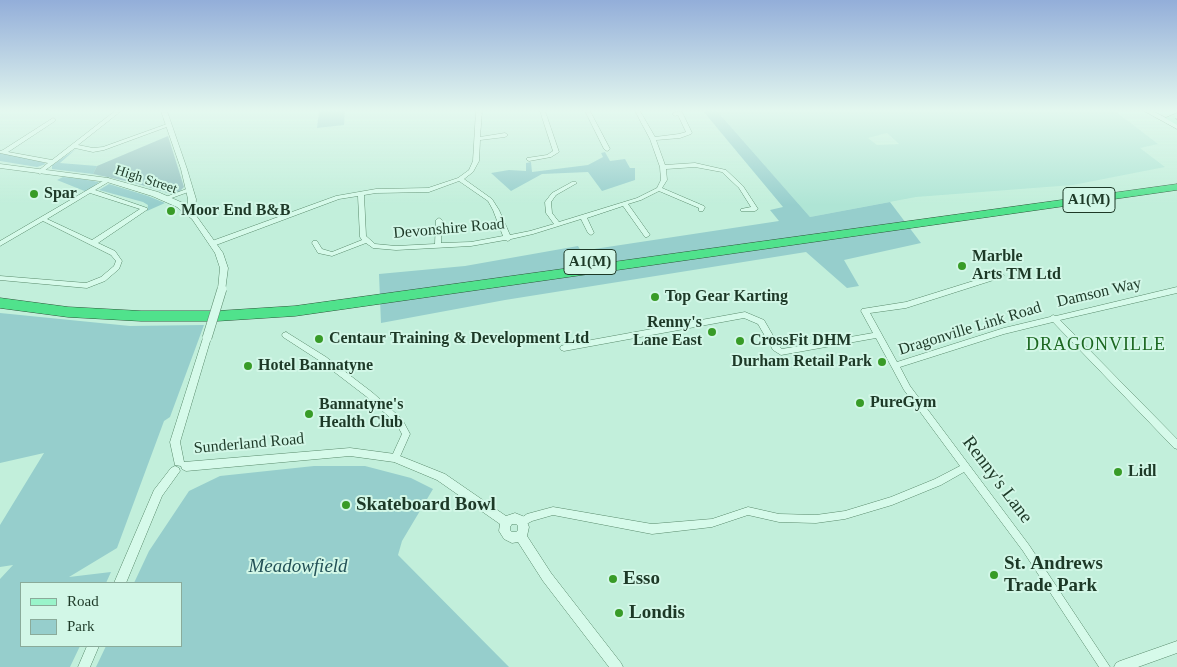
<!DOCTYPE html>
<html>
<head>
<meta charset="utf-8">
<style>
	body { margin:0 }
	#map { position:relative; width:1177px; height:667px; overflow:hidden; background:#c2efdb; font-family:Georgia,serif }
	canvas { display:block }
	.legend { position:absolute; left:20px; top:582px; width:162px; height:65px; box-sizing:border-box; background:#d2f7e7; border:1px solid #8aab9a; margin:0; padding:6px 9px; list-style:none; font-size:15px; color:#1d3927 }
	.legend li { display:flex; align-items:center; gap:10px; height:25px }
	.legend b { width:25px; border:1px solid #8aab9a }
</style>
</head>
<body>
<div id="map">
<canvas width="1177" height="667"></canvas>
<ul class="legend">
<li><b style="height:6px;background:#99f4ca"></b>Road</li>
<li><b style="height:14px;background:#96cecc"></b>Park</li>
</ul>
</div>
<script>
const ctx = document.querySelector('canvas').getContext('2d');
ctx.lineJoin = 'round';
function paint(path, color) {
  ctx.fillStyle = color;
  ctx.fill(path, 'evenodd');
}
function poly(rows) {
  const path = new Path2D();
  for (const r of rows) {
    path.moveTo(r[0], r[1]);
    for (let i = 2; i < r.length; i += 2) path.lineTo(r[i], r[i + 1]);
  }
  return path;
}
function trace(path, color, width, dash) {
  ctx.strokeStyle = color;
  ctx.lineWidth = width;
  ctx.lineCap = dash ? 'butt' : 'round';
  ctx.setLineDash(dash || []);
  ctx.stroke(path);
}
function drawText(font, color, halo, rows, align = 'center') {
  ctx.font = font + ' Georgia,serif';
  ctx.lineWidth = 4;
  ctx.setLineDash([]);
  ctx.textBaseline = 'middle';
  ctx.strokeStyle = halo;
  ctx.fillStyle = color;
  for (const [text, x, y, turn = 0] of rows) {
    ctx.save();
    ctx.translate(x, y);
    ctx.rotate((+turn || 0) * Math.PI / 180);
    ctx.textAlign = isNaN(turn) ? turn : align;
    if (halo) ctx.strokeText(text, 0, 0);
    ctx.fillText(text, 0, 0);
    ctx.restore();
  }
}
const farmland = poly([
	[717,111,1115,111,1158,144,1140,148,1165,167,1073,185,916,197,810,217],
	[887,133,899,144,877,145,868,138]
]);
const green = poly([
	[319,111,345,111,344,125,317,128],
	[703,111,717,111,810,217,890,202,921,243,844,260,859,286,847,288,806,252,505,300,381,323,379,274,465,266,578,246,581,251,779,221,770,210,783,207],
	[76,149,60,163,97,166,93,174,52,169,52,165],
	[605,152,610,161,625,159,630,168,635,168,635,180,602,191,588,172,542,174,511,191,491,173,509,170,526,171,526,163,531,162,532,172,588,165,603,157,601,153],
	[0,153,40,161,46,164,37,167,0,161],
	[63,177,81,179,99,182,87,192,57,180],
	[109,184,148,196,165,203,147,211,148,205,143,202,99,190],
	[0,313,130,326,204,325,170,417,164,421,117,548,69,577,111,572,106,583,21,583,21,646,80,646,70,667,0,667,0,579,13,565,0,567,0,525,44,453,0,463],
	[314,466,365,466,411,478,433,489,402,541,398,555,509,667,96,667,106,646,181,646,181,583,134,583,149,551,189,491,220,476]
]);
const cemetery = poly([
	[168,136,184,187,179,192,171,194,135,183,93,174,97,166]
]);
const minor = poly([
	[115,111,121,111,78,145,93,148,103,147,167,124,172,125,104,150,93,152,75,148,40,174,38,173,38,171,48,163,0,153,0,151,3,150,53,118,56,120,55,121,8,152,52,160,115,111],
	[476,111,482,111,480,137,505,133,508,135,505,137,480,140,479,161,473,172,464,179,492,199,499,210,510,235,530,231,554,224,546,213,545,202,552,193,572,182,576,182,577,183,556,195,551,202,552,213,559,222,637,198,657,188,661,180,660,167,650,139,635,111,640,111,655,137,679,134,686,132,678,115,675,116,672,114,675,112,682,112,692,133,691,134,680,138,656,140,665,165,695,163,726,170,743,186,758,209,755,211,741,211,741,209,751,207,739,188,722,172,695,167,666,169,667,180,662,188,704,206,705,207,703,211,699,211,699,208,659,191,641,200,628,204,650,235,647,237,645,237,623,206,587,218,594,233,591,235,588,233,581,219,533,234,511,239,508,241,505,240,471,246,396,250,373,248,366,243,332,256,318,253,312,243,313,241,317,241,322,249,332,252,362,240,360,237,358,196,339,199,216,245,214,245,211,243,212,241,336,196,376,189,428,188,458,178,469,170,473,161,476,111],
	[459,181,488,201,493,210,503,236,471,242,441,243,442,220,439,218,436,220,435,244,396,246,375,244,366,236,364,195,376,193,429,192,459,181],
	[540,111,545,111,559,152,551,157,529,161,527,160,527,158,547,155,553,151,540,111],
	[585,111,590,111,610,149,609,150,607,151,604,149,585,111],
	[108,178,111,180,110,181,95,190,147,208,148,209,98,243,115,251,122,261,119,269,105,281,87,288,0,280,0,276,86,283,101,277,114,266,116,261,111,255,43,221,0,246,0,241,108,178],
	[90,193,140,209,92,240,47,219,90,193],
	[189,188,191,189,191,191,166,200,163,198,189,188],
	[999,273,1001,273,1004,275,1003,277,906,308,870,313,897,362,1004,328,1050,317,1053,315,1056,316,1177,287,1177,293,1060,320,1177,439,1177,449,1174,448,1053,322,1004,334,900,367,910,386,1029,545,1110,667,1099,667,1023,551,964,472,941,485,892,505,845,519,816,523,779,522,748,515,712,527,652,534,553,515,532,521,523,526,520,525,518,522,520,519,527,514,553,507,652,524,712,519,748,507,779,514,816,515,845,511,891,497,935,479,960,466,904,390,876,338,781,355,773,350,758,324,744,318,564,351,561,350,560,348,561,346,564,345,745,312,764,320,779,346,782,349,873,333,861,311,862,309,906,302,999,273],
	[286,332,326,357,373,393,402,419,410,434,398,461,395,462,392,461,391,458,402,434,396,423,367,397,320,361,283,337,282,335,283,333,286,332]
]);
const tertiary = poly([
	[161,111,167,111,187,169,196,199,195,214,223,253,228,268,225,291,219,291,218,289,220,268,215,253,192,219,177,207,152,196,107,182,0,168,0,164,108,178,158,192,183,203,188,208,188,199,181,169,161,111],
	[207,335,210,336,211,338,180,442,184,462,350,448,395,454,445,474,506,516,515,513,525,517,529,527,527,536,551,573,621,663,623,667,609,667,543,581,518,542,512,543,504,539,499,531,500,524,437,480,394,462,350,456,186,471,182,469,181,466,175,465,170,442,203,338,204,336,207,335],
	[516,524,518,526,518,530,516,532,512,532,510,530,510,527,512,524,516,524],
	[175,466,179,468,180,471,162,496,126,583,114,583,154,490,171,468,175,466],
	[1177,641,1177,653,1138,667,1114,667,1116,663,1120,661,1177,641],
	[87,646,99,646,90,667,78,667,87,646]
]);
const secondary = poly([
	[1144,111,1153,111,1177,124,1177,129,1144,111]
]);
const primary = poly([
	[1177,113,1177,118,1175,118,1177,120,1177,125,1165,118,1177,113]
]);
const motorway = poly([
	[1177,184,1177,190,295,316,217,321,141,321,68,317,0,308,0,298,68,307,141,311,217,311,295,306,1177,184]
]);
const tertiaryBridge = poly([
	[207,338,222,289]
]);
const markers = [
	[34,194,5,"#389b27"],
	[171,211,5,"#389b27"],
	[962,266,5,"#389b27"],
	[655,297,5,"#389b27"],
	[712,332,5,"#389b27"],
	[319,339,5,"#389b27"],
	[740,341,5,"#389b27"],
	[882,362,5,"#389b27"],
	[248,366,5,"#389b27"],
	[860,403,5,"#389b27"],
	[309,414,5,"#389b27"],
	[1118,472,5,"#389b27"],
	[346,505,5,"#389b27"],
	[994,575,5,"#389b27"],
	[613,579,5,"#389b27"],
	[619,613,5,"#389b27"]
];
const farStreetnames = [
	["High Street",146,180,18]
];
const shields = [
	[1089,200,52],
	[590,262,52]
];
const shieldNames = [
	["A1(M)",1089,200],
	["A1(M)",590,262]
];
const poiNames = [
	["Spar",44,194],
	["Moor End B&B",181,211],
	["Marble",972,257],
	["Arts TM Ltd",972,275],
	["Top Gear Karting",665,297],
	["Renny's",702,323,"right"],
	["Lane East",702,341,"right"],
	["Centaur Training & Development Ltd",329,339],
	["CrossFit DHM",750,341],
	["Durham Retail Park",872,362,"right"],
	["Hotel Bannatyne",258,366],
	["PureGym",870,403],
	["Bannatyne's",319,405],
	["Health Club",319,423],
	["Lidl",1128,472]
];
const streetNames = [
	["Devonshire Road",449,229,-5],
	["Damson Way",1099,293,-13],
	["Dragonville Link Road",970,329,-17],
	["Sunderland Road",249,444,-5]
];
const neighbourhoodNames = [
	["DRAGONVILLE",1096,345]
];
const nearStreetnames = [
	["Renny's Lane",997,480,53]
];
const nearPoinames = [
	["Skateboard Bowl",356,505],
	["St. Andrews",1004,564],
	["Trade Park",1004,586],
	["Esso",623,579],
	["Londis",629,613]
];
const nearParknames = [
	["Meadowfield",298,567]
];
paint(farmland, '#afe5d5');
paint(green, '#96cecc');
paint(cemetery, '#95c3c1');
trace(minor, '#598a6c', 1);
trace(tertiary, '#598a6c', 1);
trace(secondary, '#3c6c4d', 1);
trace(primary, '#2d583b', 1);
trace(motorway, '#2d583b', 1);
paint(minor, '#d6faea');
paint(tertiary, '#d6faea');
paint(secondary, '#d6faea');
paint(primary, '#99f4ca');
paint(motorway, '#50e28c');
trace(tertiaryBridge, '#598a6c', 10, []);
trace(tertiaryBridge, '#d6faea', 9);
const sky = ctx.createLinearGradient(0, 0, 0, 205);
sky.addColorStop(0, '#93aed9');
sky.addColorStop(0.54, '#e4f8ef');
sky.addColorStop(1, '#e4f8ef00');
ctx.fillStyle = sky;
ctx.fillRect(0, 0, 1177, 205);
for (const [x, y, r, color] of markers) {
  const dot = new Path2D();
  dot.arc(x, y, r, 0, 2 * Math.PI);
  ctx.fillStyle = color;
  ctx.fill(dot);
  trace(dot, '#d2f7e7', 2);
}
drawText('14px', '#1d3927', '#d2f7e7', farStreetnames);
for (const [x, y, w] of shields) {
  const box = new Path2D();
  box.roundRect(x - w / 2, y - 12.5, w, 25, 4);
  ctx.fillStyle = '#d2f7e7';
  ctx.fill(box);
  trace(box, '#1d3927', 1);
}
drawText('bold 15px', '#1d3927', null, shieldNames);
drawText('bold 16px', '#1d3927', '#d2f7e7', poiNames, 'left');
drawText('16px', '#1d3927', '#d2f7e7', streetNames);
ctx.letterSpacing = '1px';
drawText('18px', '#1b6720', '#d2f7e7', neighbourhoodNames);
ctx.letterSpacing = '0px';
drawText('19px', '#1d3927', '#d2f7e7', nearStreetnames);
drawText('bold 19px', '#1d3927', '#d2f7e7', nearPoinames, 'left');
drawText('italic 19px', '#235157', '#d2f7e7', nearParknames);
</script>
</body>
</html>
